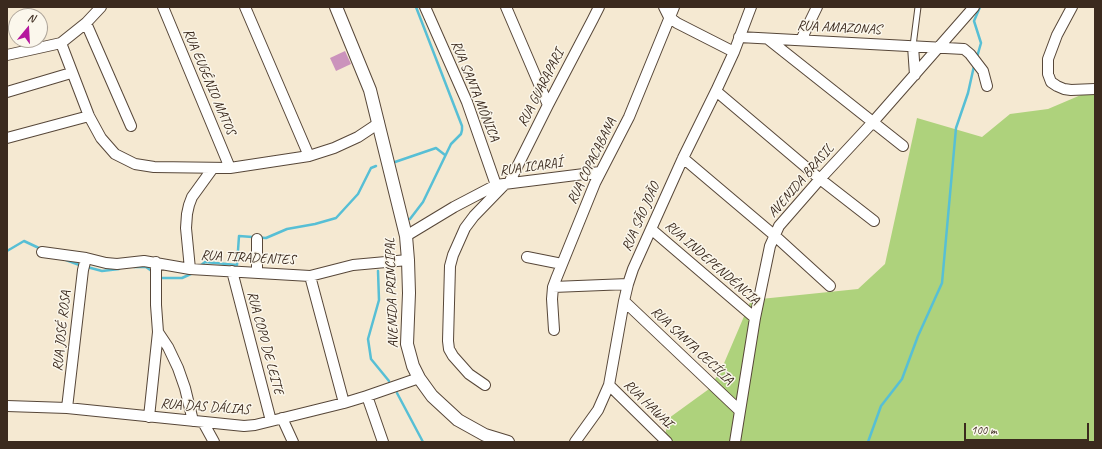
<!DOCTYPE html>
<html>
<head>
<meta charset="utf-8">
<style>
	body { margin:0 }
	#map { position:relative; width:1102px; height:449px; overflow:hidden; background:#f5e9d2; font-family:Caveat,sans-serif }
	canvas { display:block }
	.frame { position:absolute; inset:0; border:8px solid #3b2a1e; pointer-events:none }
	.north { position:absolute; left:8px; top:8px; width:40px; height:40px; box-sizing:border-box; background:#fbf7ec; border:1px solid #aea59a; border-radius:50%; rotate:18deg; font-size:11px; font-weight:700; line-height:16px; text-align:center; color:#3b2a1e }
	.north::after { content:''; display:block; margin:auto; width:14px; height:18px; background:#b5179e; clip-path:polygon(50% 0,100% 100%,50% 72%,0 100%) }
	.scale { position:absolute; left:964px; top:423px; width:125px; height:18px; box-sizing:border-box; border:2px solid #3b2a1e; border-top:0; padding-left:5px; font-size:12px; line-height:14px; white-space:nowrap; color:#3b2a1e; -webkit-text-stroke:3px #fbf7ec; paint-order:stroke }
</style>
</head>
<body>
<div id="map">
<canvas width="1102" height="449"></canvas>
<div class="frame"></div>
<div class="north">N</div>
<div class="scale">100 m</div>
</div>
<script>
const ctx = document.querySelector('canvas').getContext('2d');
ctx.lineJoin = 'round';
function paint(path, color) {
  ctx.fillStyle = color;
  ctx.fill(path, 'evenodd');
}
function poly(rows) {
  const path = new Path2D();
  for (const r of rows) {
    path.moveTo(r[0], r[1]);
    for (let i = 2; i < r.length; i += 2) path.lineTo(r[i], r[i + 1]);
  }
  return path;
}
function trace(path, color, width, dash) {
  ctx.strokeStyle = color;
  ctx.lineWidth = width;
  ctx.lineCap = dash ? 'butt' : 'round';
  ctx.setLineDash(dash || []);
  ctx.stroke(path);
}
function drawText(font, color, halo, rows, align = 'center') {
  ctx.font = font + ' Caveat,sans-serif';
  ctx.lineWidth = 3;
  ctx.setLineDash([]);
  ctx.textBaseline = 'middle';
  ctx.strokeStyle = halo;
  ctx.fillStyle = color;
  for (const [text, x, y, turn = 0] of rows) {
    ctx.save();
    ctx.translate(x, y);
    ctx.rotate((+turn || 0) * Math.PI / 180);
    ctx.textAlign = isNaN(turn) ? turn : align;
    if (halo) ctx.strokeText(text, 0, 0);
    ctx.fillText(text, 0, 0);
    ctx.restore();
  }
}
const green = poly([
	[1095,89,1095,442,672,442,665,435,669,418,709,389,722,368,751,300,858,289,885,264,917,118,982,137,1010,114,1048,109]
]);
const stream = poly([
	[977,57,981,43,974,21,980,7],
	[395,162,436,148,445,155],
	[410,219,423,202,451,144,461,134,462,130,462,126,416,7],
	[7,251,24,241,41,249],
	[66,260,82,266],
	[87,267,102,271,119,269],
	[134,267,146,267,153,272],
	[199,267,205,262,237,265,239,236,266,238,287,229,315,224,336,218,358,194,371,168,376,166],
	[378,271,379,300,368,339,371,359,389,381],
	[159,276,161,278,182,278,193,273],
	[397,393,423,442],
	[868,442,881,406,902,379,918,336,942,283,956,128,968,93,974,66]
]);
const building = poly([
	[345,51,351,64,336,71,330,58]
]);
const service = poly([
	[913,46,918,7]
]);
const minor = poly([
	[163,7,230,168],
	[245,7,309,156],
	[425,7,467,102,496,185],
	[506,7,548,105],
	[664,7,669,17,677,23,734,52],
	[1072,7,1057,35,1048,59,1048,74,1051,82,1057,86,1064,89,1071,90,1095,89],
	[86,23,131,126],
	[739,37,964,49,970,54,983,71,987,86],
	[768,39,903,146],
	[801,40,817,7],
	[61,43,89,116,101,138,115,154,135,164,154,167,230,168,309,156,334,148,358,137,379,123],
	[913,46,915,75],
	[7,55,61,43,86,23,101,7],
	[716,91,820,179,874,221],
	[7,92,71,73],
	[7,138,89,116],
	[683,158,774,235,830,286],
	[509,183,548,105,593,19,599,7],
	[651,229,755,318],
	[406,236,454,207,496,185,600,172],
	[257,239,257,272],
	[42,252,86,258,106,263,117,264,144,261,190,269,310,276,353,265,408,260],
	[527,257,562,264],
	[156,262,156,305,158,332,168,347,178,368,185,388,193,421],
	[190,269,186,228,187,214,189,205,192,197,213,168],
	[232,271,271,421],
	[310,276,344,403],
	[553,287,628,284],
	[624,301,740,411],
	[554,330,552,299,553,287,556,279,595,183,629,117,674,7],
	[485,385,469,374,453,356,449,349,448,341,450,266,453,255,465,228,474,216,505,184],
	[609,385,667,442],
	[367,396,383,442],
	[7,406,67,408,244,426,255,425,344,403,367,396,419,378],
	[67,408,83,270,86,258],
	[149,417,158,332],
	[282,418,293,442],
	[203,422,214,442],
	[575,442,598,410,609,385,624,301,628,284,633,269,683,158,716,91,734,52,751,7],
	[735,442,755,318,770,246,779,226,820,179,873,122,974,7]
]);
const tertiary = poly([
	[336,7,370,90,406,236,408,260,409,293,407,344,413,366,419,378,432,396,458,420,485,435,508,442]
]);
const streetNames = [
	["RUA AMAZONAS",839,28,3],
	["RUA EUGÊNIO MATOS",209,82,67],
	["RUA GUARAPARI",541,88,-63],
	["RUA SANTA MÔNICA",475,91,68],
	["RUA COPACABANA",592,161,-64],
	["RUA ICARAÍ",531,167,-8],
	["AVENIDA BRASIL",801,181,-49],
	["RUA SÃO JOÃO",641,217,-66],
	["RUA TIRADENTES",248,258,3],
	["RUA INDEPENDÊNCIA",712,263,41],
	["AVENIDA PRINCIPAL",392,293,-92],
	["RUA JOSÉ ROSA",62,331,-84],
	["RUA COPO DE LEITE",265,343,75],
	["RUA SANTA CECÍLIA",692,346,43],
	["RUA HAWAI",648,404,44],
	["RUA DAS DÁLIAS",205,407,4]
];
paint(green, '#aed27c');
trace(stream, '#57bfd5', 2.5);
paint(building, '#cb93bc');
trace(service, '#574739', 7);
trace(minor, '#574739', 12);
trace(tertiary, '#574739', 14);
trace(service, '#fff', 5);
trace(minor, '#fff', 10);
trace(tertiary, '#fff', 12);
drawText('14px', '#3b2a1e', '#fbf7ec', streetNames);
</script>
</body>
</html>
